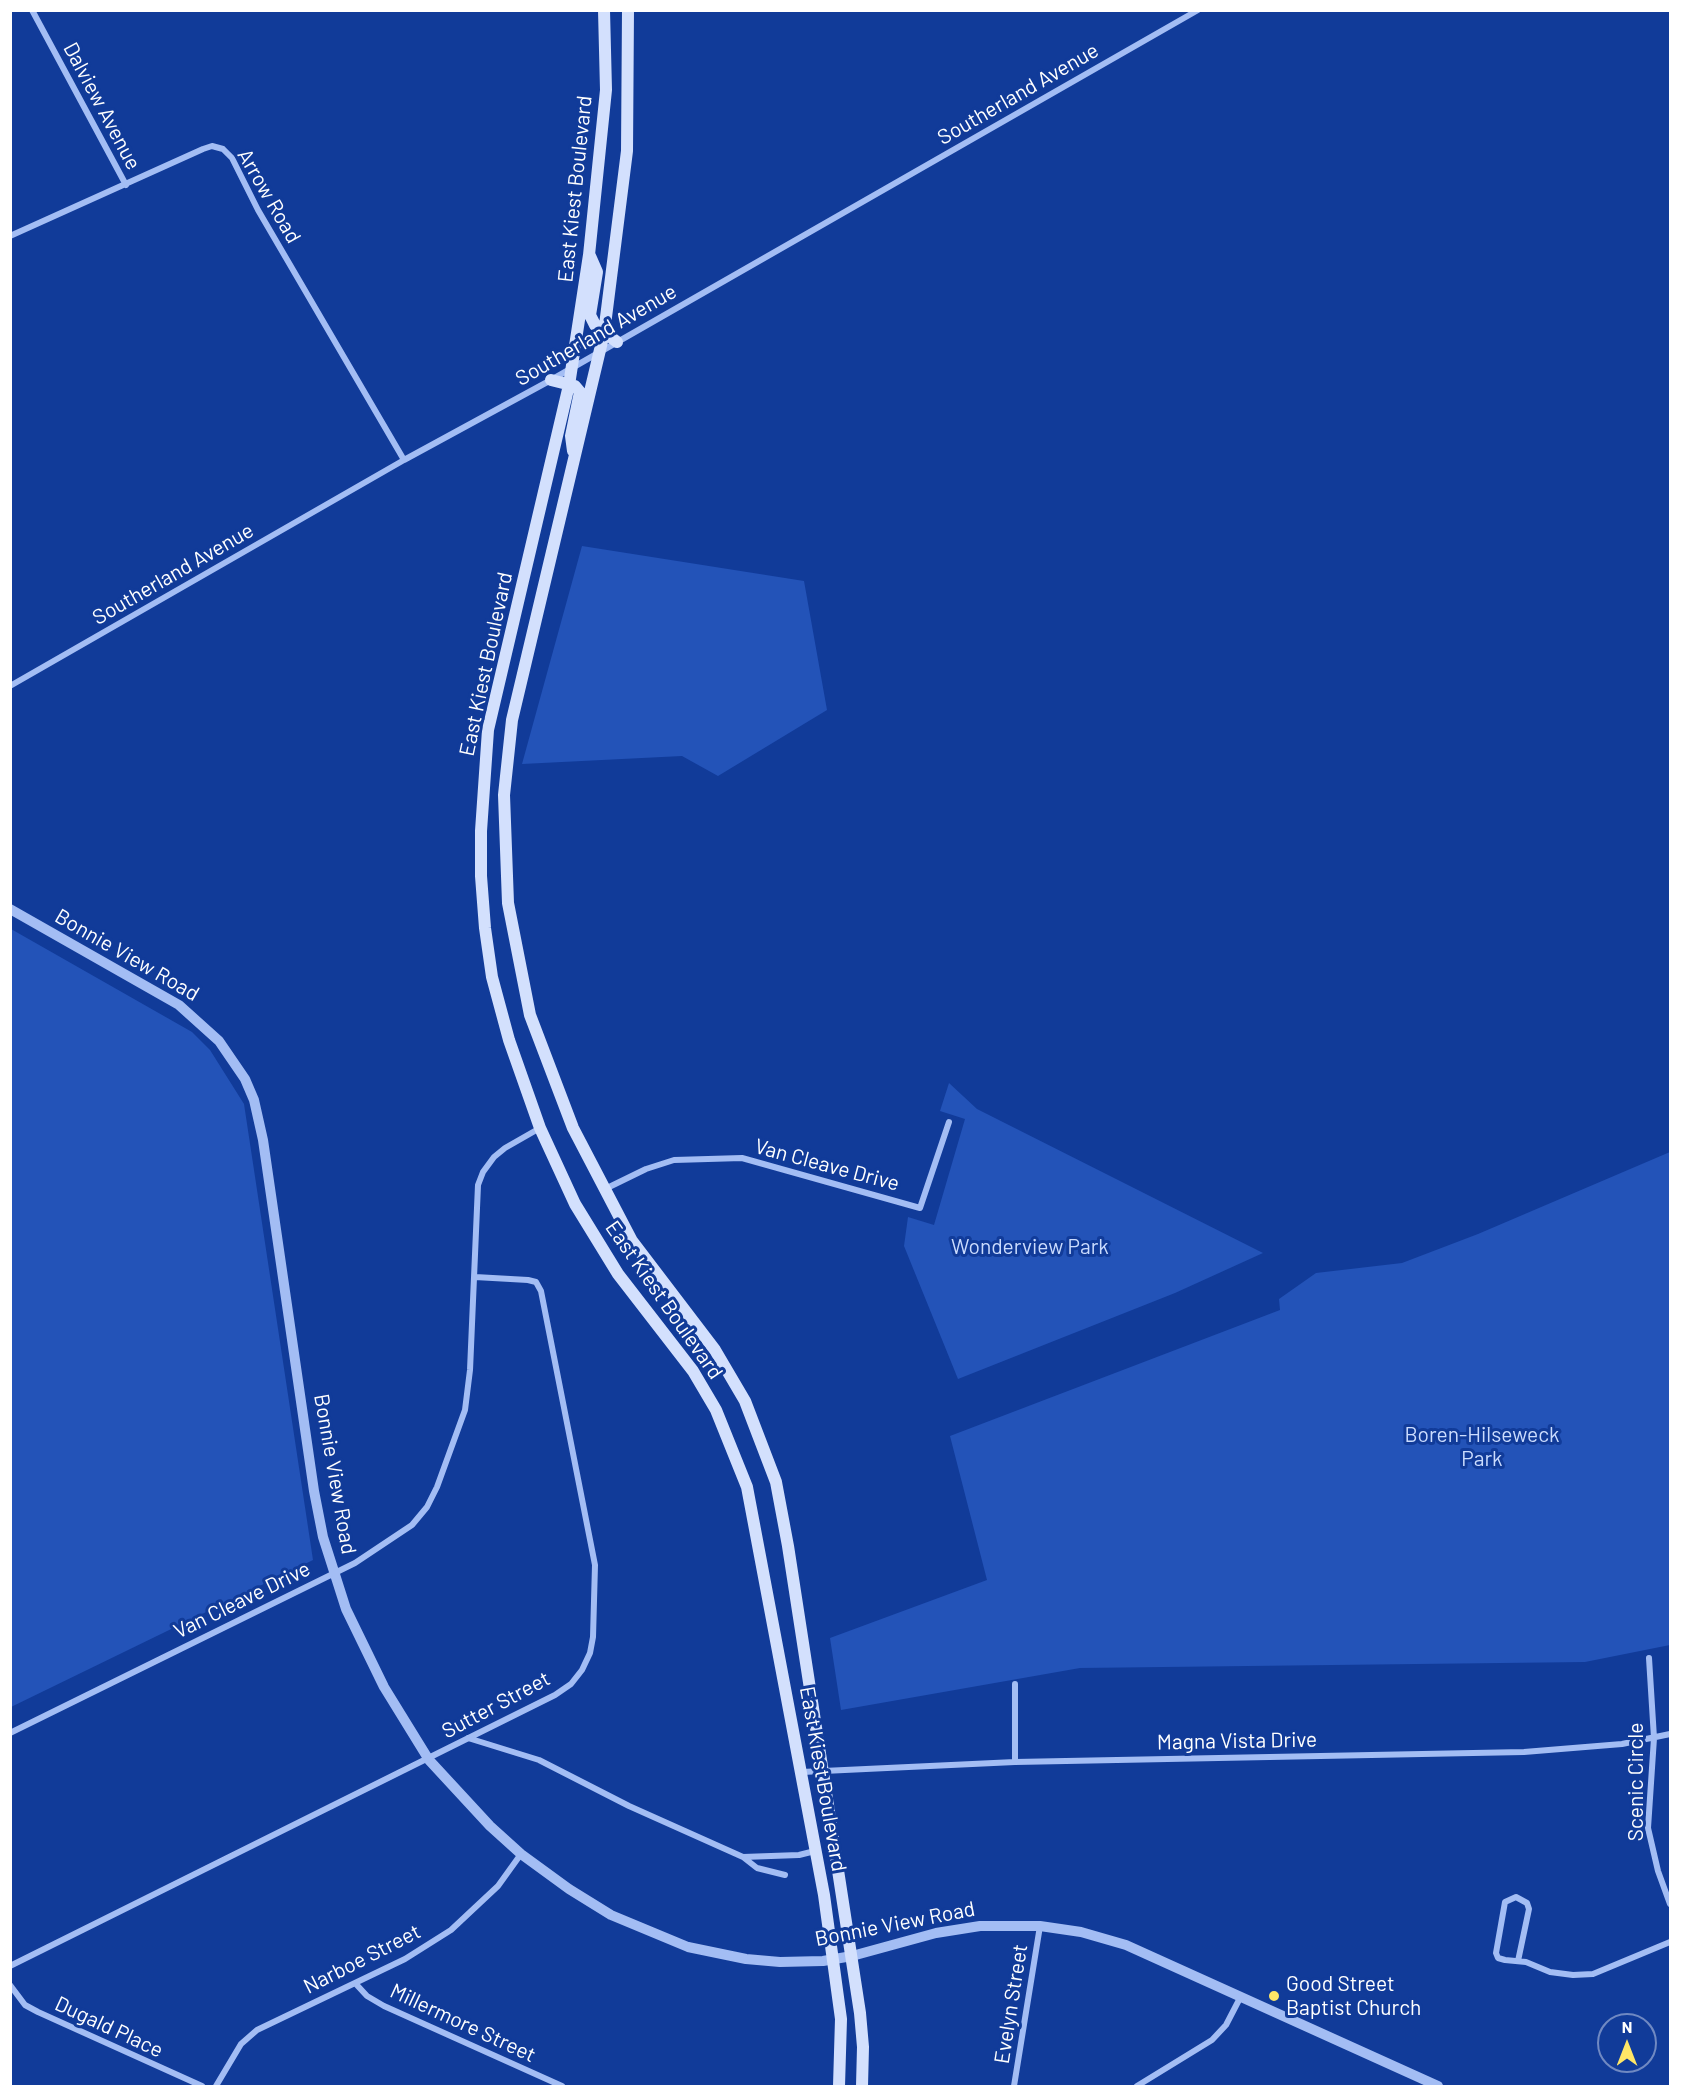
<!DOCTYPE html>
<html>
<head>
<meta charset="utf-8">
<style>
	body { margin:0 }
	#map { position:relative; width:1681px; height:2097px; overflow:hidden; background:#113b99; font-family:Barlow,sans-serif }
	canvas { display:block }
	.frame { position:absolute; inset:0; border:12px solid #fff; pointer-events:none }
	.north { position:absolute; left:1597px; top:2013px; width:60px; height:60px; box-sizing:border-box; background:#113b99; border:2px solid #7089c2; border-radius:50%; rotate:0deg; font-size:16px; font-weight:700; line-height:24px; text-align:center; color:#fff }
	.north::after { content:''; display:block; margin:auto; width:21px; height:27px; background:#ffe666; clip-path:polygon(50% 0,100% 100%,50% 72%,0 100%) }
</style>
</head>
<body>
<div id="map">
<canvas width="1681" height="2097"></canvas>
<div class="frame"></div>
<div class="north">N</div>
</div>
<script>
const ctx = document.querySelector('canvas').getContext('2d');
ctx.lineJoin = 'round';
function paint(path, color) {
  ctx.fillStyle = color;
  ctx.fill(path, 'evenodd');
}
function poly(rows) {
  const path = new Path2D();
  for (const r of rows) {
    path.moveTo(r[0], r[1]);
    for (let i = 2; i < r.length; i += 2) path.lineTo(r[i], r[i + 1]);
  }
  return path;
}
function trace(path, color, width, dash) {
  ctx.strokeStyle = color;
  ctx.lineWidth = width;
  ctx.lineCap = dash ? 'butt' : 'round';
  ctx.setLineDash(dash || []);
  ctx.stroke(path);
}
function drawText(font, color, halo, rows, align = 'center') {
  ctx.font = font + ' Barlow,sans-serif';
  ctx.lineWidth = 6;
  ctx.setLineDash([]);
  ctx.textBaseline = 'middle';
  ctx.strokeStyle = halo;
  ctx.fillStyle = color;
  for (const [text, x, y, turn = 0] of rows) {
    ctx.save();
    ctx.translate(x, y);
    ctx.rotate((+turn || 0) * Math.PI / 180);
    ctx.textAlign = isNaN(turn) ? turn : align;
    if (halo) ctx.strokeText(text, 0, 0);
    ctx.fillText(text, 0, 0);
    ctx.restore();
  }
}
const green = poly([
	[582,546,804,581,827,710,718,776,682,756,522,764],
	[11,929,192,1032,210,1050,244,1104,313,1560,11,1707],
	[949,1083,977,1109,1263,1253,1175,1293,958,1379,904,1246,908,1217,934,1225,965,1119,940,1111],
	[1670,1152,1670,1645,1585,1662,1080,1668,841,1710,830,1638,987,1580,950,1436,1280,1310,1279,1299,1316,1273,1402,1263,1478,1234]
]);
const minor = poly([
	[32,10,126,185],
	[10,236,203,149,212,146,223,149,232,158,258,210,404,460],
	[10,686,404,460,551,380,1198,10],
	[605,1189,646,1169,674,1160,742,1158,920,1208,949,1122],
	[1649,1658,1654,1738,1648,1828,1658,1871,1670,1904],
	[10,1733,355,1563,412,1525,427,1507,437,1487,465,1410,470,1370,478,1185,483,1172,494,1157,505,1148,540,1128],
	[468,1738,539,1760,629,1806,743,1857,799,1855,815,1851],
	[1015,1762,1015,1684],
	[802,1772,1015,1762,1524,1752,1622,1744,1670,1734],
	[743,1857,757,1868,785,1875],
	[1518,1961,1529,1909,1527,1903,1516,1897,1505,1902,1496,1953,1498,1958,1505,1960,1526,1962,1550,1972,1573,1975,1593,1974,1670,1942],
	[10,1966,555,1695,571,1684,582,1670,590,1653,593,1637,595,1565,541,1291,536,1282,528,1280,475,1277],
	[355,1983,367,1996,384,2006,562,2086],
	[10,1985,25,2005,38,2012,202,2086],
	[216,2086,241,2044,257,2030,405,1959,451,1930,498,1886,521,1854],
	[1014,2086,1040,1926],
	[1137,2086,1212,2040,1226,2025,1240,1998]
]);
const tertiary = poly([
	[10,909,179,1005,219,1041,245,1079,254,1100,263,1140,314,1491,323,1537,346,1609,384,1687,429,1760,490,1826,521,1854,569,1889,611,1915,688,1947,746,1959,780,1962,823,1961,852,1956,936,1933,980,1926,1040,1926,1081,1932,1126,1945,1438,2086]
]);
const secondary = poly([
	[604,10,606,90,589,255,569,385,488,730,481,831,481,876,485,928,492,977,509,1040,540,1128,575,1204,618,1274,693,1371,716,1410,747,1487,824,1895,841,2019,839,2086],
	[628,10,627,151,604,333,512,720,504,795,508,903,530,1015,573,1128,632,1241,715,1350,745,1401,776,1482,788,1546,860,2013,863,2047,862,2086],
	[590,256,597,272,590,315,595,325,617,342],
	[551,380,575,386,580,392,571,436,573,451]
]);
const markers = [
	[1274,1996,6,"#ffe666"]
];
const streetNames = [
	["Southerland Avenue",1018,94,-30],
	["Dalview Avenue",102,106,62],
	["East Kiest Boulevard",575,189,-84],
	["Arrow Road",269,196,60],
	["Southerland Avenue",596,335,-30],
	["Southerland Avenue",173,574,-30],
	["East Kiest Boulevard",486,664,-78],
	["Bonnie View Road",127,955,30],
	["Van Cleave Drive",827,1165,15],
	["East Kiest Boulevard",664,1300,55],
	["Bonnie View Road",335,1474,80],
	["Van Cleave Drive",242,1600,-26],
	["Sutter Street",496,1705,-28],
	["Magna Vista Drive",1237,1741,-1],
	["East Kiest Boulevard",823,1779,80],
	["Scenic Circle",1636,1782,-90],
	["Bonnie View Road",895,1924,-11],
	["Narboe Street",362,1959,-27],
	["Evelyn Street",1011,2004,-81],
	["Millermore Street",463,2023,25],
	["Dugald Place",109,2027,25]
];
const parkNames = [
	["Wonderview Park",1030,1247],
	["Boren-Hilseweck",1482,1435],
	["Park",1482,1459]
];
const poiNames = [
	["Good Street",1286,1984],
	["Baptist Church",1286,2008]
];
paint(green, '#2353b8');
trace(minor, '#a3bdf4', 6);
trace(tertiary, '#a3bdf4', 10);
trace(secondary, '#d3e0fd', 12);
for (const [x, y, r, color] of markers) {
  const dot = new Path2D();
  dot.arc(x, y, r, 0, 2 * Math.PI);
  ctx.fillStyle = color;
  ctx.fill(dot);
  trace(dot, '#113b99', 2);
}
drawText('21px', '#fff', '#113b99', streetNames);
drawText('21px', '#cbdcfe', '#113b99', parkNames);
drawText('21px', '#fff', '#113b99', poiNames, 'left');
</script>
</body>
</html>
